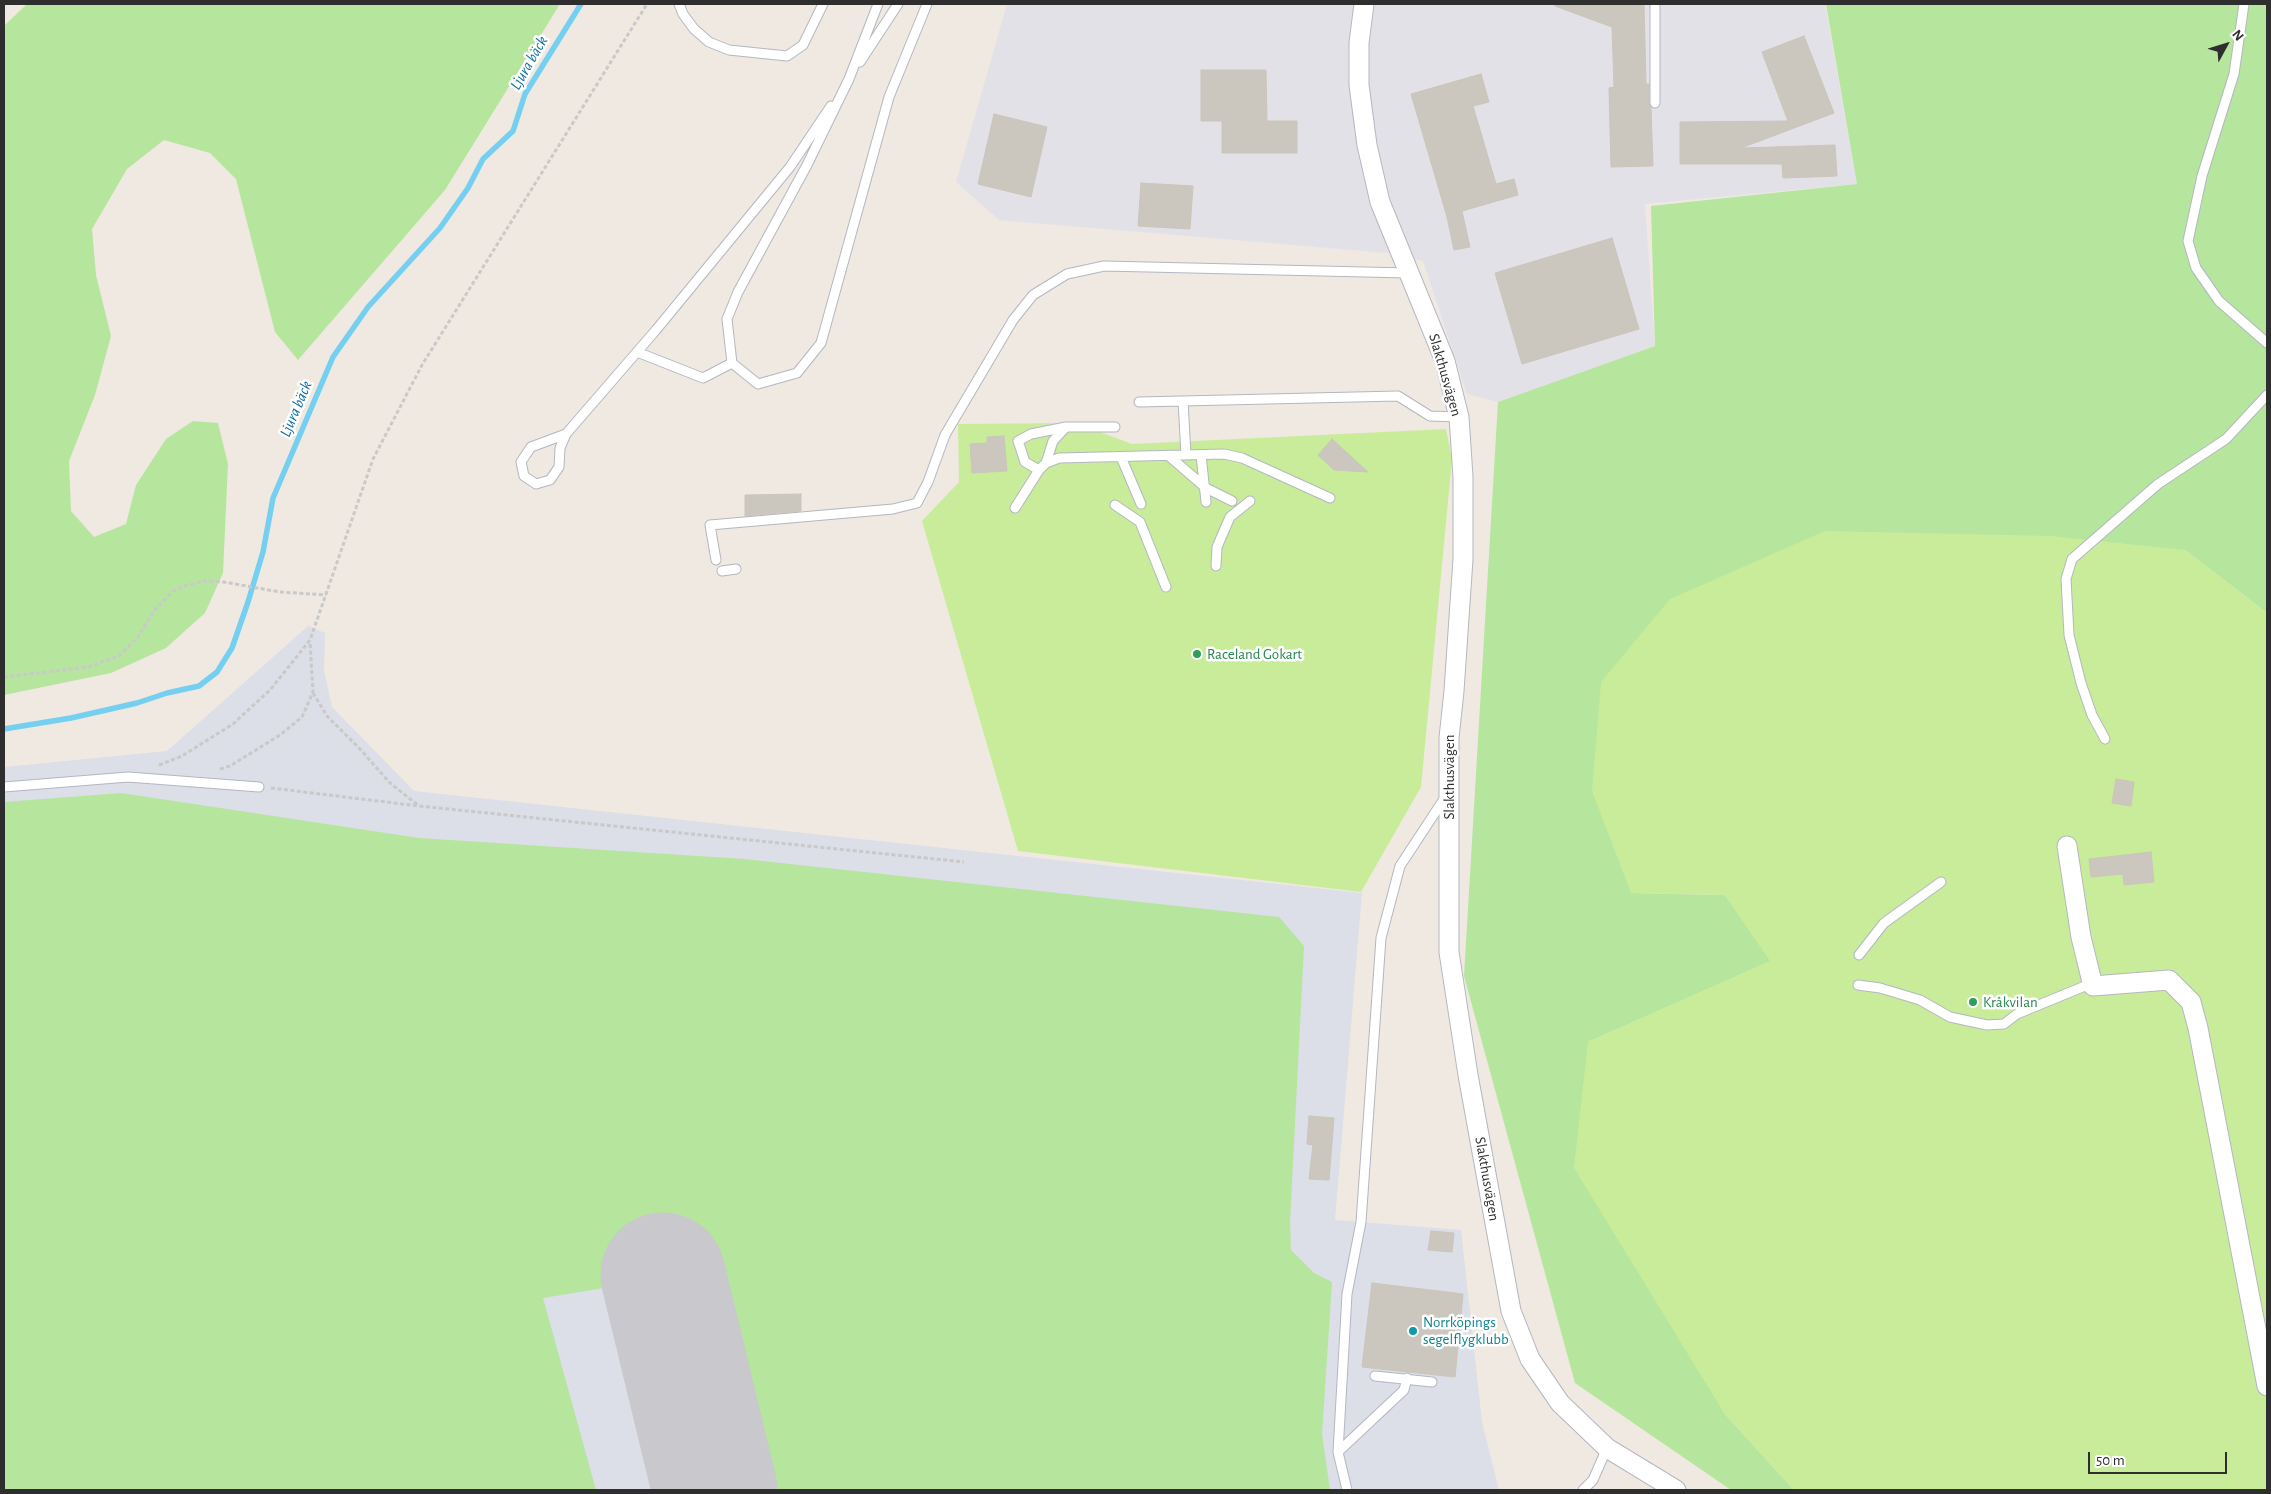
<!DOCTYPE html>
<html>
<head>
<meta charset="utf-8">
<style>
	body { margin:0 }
	#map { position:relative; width:2271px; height:1494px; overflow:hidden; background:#efe9e1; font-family:"Alegreya Sans",sans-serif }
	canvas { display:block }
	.frame { position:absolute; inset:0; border:5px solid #2e2e2e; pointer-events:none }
	.north { position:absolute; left:2201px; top:20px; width:50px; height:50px; -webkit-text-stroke:4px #fff; paint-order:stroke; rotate:51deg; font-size:14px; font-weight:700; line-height:20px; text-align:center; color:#2e2e2e }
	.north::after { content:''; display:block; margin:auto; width:18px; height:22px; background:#2e2e2e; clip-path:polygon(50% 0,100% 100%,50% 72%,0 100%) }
	.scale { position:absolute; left:2088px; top:1452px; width:139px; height:22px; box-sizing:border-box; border:2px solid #2e2e2e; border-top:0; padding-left:6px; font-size:15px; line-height:18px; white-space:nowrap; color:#2e2e2e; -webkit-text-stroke:4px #fff; paint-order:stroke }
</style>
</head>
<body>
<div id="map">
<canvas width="2271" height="1494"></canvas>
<div class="frame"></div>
<div class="north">N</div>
<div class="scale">50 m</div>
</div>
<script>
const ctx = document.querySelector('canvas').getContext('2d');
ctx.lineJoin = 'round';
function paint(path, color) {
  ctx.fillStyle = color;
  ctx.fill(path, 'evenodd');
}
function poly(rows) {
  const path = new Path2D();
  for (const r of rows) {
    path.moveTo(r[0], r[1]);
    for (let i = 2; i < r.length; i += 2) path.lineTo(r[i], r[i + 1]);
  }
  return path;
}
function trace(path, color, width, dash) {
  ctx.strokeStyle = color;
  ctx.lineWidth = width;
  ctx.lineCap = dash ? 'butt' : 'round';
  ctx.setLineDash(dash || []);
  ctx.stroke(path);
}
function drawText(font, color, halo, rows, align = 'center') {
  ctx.font = font + ' "Alegreya Sans",sans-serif';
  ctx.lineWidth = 5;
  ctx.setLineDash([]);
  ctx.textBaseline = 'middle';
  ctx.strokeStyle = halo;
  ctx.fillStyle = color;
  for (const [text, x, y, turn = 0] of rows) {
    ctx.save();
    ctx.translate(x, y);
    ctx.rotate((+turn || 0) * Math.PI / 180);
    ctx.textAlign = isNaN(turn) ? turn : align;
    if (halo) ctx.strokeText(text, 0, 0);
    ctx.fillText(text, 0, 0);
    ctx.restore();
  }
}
const industrial = poly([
	[1007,4,1825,4,1857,184,1645,204,1655,346,1498,402,1467,394,1423,261,1387,253,999,220,956,182]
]);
const airport = poly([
	[308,626,325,633,324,670,332,707,414,791,1362,893,1335,1220,1461,1230,1482,1422,1499,1490,4,1490,4,767,167,751]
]);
const green = poly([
	[27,4,560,4,445,190,298,360,275,332,236,179,210,153,164,140,127,169,92,229,96,275,111,336,95,395,69,461,71,511,94,537,126,524,136,485,166,439,193,421,218,423,228,464,223,573,205,613,166,648,111,673,4,695,4,26],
	[1826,4,2267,4,2267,613,2185,550,1631,893,1725,895,1771,961,1588,1042,1724,1413,1794,1490,1731,1490,1575,1383,1464,976,1498,402,1655,346,1651,206,1857,184],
	[121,793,419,838,744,859,1279,917,1304,946,1290,1222,1291,1250,1314,1273,1332,1282,1322,1434,1330,1490,765,1490,710,1264,616,1286,543,1298,596,1490,4,1490,4,802]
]);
const pitch = poly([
	[1076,423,1132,444,1446,429,1452,459,1421,787,1361,892,1018,851,922,521,959,482,958,424],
	[1825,531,2051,536,2185,550,2267,613,2267,1490,1794,1490,1724,1413,1574,1168,1588,1042,1770,961,1725,895,1631,893,1592,791,1601,682,1670,599]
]);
const stream = poly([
	[4,729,71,718,137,703,167,693,199,686,217,672,232,648,248,602,263,552,273,498,333,357,368,307,440,228,468,188,483,159,513,131,525,94,581,4]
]);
const runway = poly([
	[663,1275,715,1490]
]);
const building = poly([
	[1555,4,1644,4,1646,84,1649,84,1649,103,1651,108,1653,166,1611,167,1609,88,1614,87,1612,27,1555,6,1555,4],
	[1804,36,1834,113,1741,148,1835,145,1837,176,1783,178,1782,164,1680,164,1680,122,1788,121,1762,52,1804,36],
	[1201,70,1266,70,1267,121,1297,121,1297,153,1222,153,1222,121,1201,121,1201,70],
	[1481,74,1489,102,1473,106,1496,184,1514,179,1518,195,1462,211,1470,247,1454,250,1447,217,1411,94,1481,74],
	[994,114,1047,127,1031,197,978,184,994,114],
	[1141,183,1193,186,1190,229,1138,226,1141,183],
	[1612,238,1639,329,1522,364,1495,273,1612,238],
	[1004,436,1007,471,972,473,970,444,987,443,987,437,1004,436],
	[1332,439,1368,472,1334,470,1318,455,1332,439],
	[801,494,801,511,745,516,745,495,801,494],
	[2116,779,2134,782,2131,806,2112,803,2116,779],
	[2151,852,2154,882,2124,885,2123,874,2091,877,2089,859,2151,852],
	[1309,1116,1334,1118,1329,1180,1309,1179,1313,1145,1307,1144,1309,1116],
	[1431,1231,1454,1233,1452,1252,1428,1250,1431,1231],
	[1372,1283,1463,1294,1455,1377,1362,1367,1372,1283]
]);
const path = poly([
	[4,677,88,667,119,656,137,638,154,611,173,591,184,586,203,581,224,582,280,592,326,595],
	[313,693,327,716,360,749,390,783,419,806],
	[159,765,182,756,233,724,270,690,310,640,373,459,422,365,647,4],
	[220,769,230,766,280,735,302,717,313,692,310,641],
	[271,788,419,806,964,862]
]);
const lane = poly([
	[679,4,683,14,694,29,709,42,729,50,787,56,803,45,823,4],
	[878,4,849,79,807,165,738,292,727,319,732,363,758,384,797,373,821,343,889,97,927,4],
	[1655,4,1655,103],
	[2244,4,2234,74,2202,176,2188,241,2196,268,2219,301,2267,343],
	[860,62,898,4],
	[637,352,703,378,732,363],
	[1183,401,1186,455],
	[1139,402,1398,396,1430,416,1459,417],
	[566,434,531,447,521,462,524,476,536,484,550,480,559,467,560,448,566,434,656,330,790,167,831,106],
	[1201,455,1206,502],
	[1169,456,1206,488,1232,501],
	[1121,457,1141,504],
	[1046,463,1053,441,1066,427,1115,427],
	[1039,470,1025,462,1018,441,1031,434,1066,427],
	[1115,505,1140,522,1166,587],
	[1015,508,1039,470,1046,463,1059,458,1224,454,1242,458,1330,498],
	[716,560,710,525,893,509,917,503,928,482,945,435,1013,320,1033,295,1067,274,1104,266,1408,273],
	[1216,566,1217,547,1230,517,1250,501],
	[722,571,736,569],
	[2105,739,2092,715,2081,683,2069,635,2066,579,2072,559,2158,484,2226,439,2267,395],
	[4,787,128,777,259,787],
	[1859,955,1884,923,1941,882],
	[1858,985,1880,988,1920,1000,1950,1017,1987,1025,2004,1024,2017,1014,2085,986,2093,986],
	[1375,1376,1432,1382],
	[1338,1452,1404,1390,1407,1378],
	[1347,1490,1338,1452,1347,1294,1361,1222,1381,938,1400,866,1446,796],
	[1583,1490,1593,1480,1607,1448]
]);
const street = poly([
	[1364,4,1359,43,1359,85,1367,145,1380,202,1445,361,1459,417,1463,477,1463,559,1454,691,1449,738,1449,952,1468,1075,1511,1311,1530,1359,1560,1403,1607,1448,1676,1490],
	[2067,846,2081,937,2093,986,2169,980,2191,1002,2198,1028,2267,1386]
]);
const markers = [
	[1197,654,5,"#2e9e5b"],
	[1973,1002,5,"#2e9e5b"],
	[1413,1331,5,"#0f9aa8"]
];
const streetNames = [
	["Slakthusvägen",1445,375,74],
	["Slakthusvägen",1449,777,-90],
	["Slakthusvägen",1487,1179,80]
];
const leisureNames = [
	["Raceland Gokart",1207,654],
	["Kråkvilan",1983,1002]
];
const cultureNames = [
	["Norrköpings",1423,1322],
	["segelflygklubb",1423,1339]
];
const waterNames = [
	["Ljura bäck",529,63,-60],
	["Ljura bäck",296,409,-67]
];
paint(industrial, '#e3e1e8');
paint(airport, '#dcdee8');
paint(green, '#b6e59e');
paint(pitch, '#c9ec9a');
trace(stream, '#75cff0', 5.5);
trace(runway, '#c9c8cc', 125);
paint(building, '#cbc7bf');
trace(building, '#cbc5ba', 1);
trace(lane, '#b4b7c1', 11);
trace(street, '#b4b7c1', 21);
trace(path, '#c9c9c9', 3, [4, 2.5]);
trace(lane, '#fff', 9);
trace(street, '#fff', 19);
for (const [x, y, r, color] of markers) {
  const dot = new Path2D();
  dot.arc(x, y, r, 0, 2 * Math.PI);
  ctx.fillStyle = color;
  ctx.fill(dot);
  trace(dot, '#fff', 2);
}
drawText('15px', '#2e2e2e', '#fff', streetNames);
drawText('15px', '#27864d', '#fff', leisureNames, 'left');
drawText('15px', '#0d838f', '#fff', cultureNames, 'left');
drawText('italic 16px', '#0d6fa3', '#fff', waterNames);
</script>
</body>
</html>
